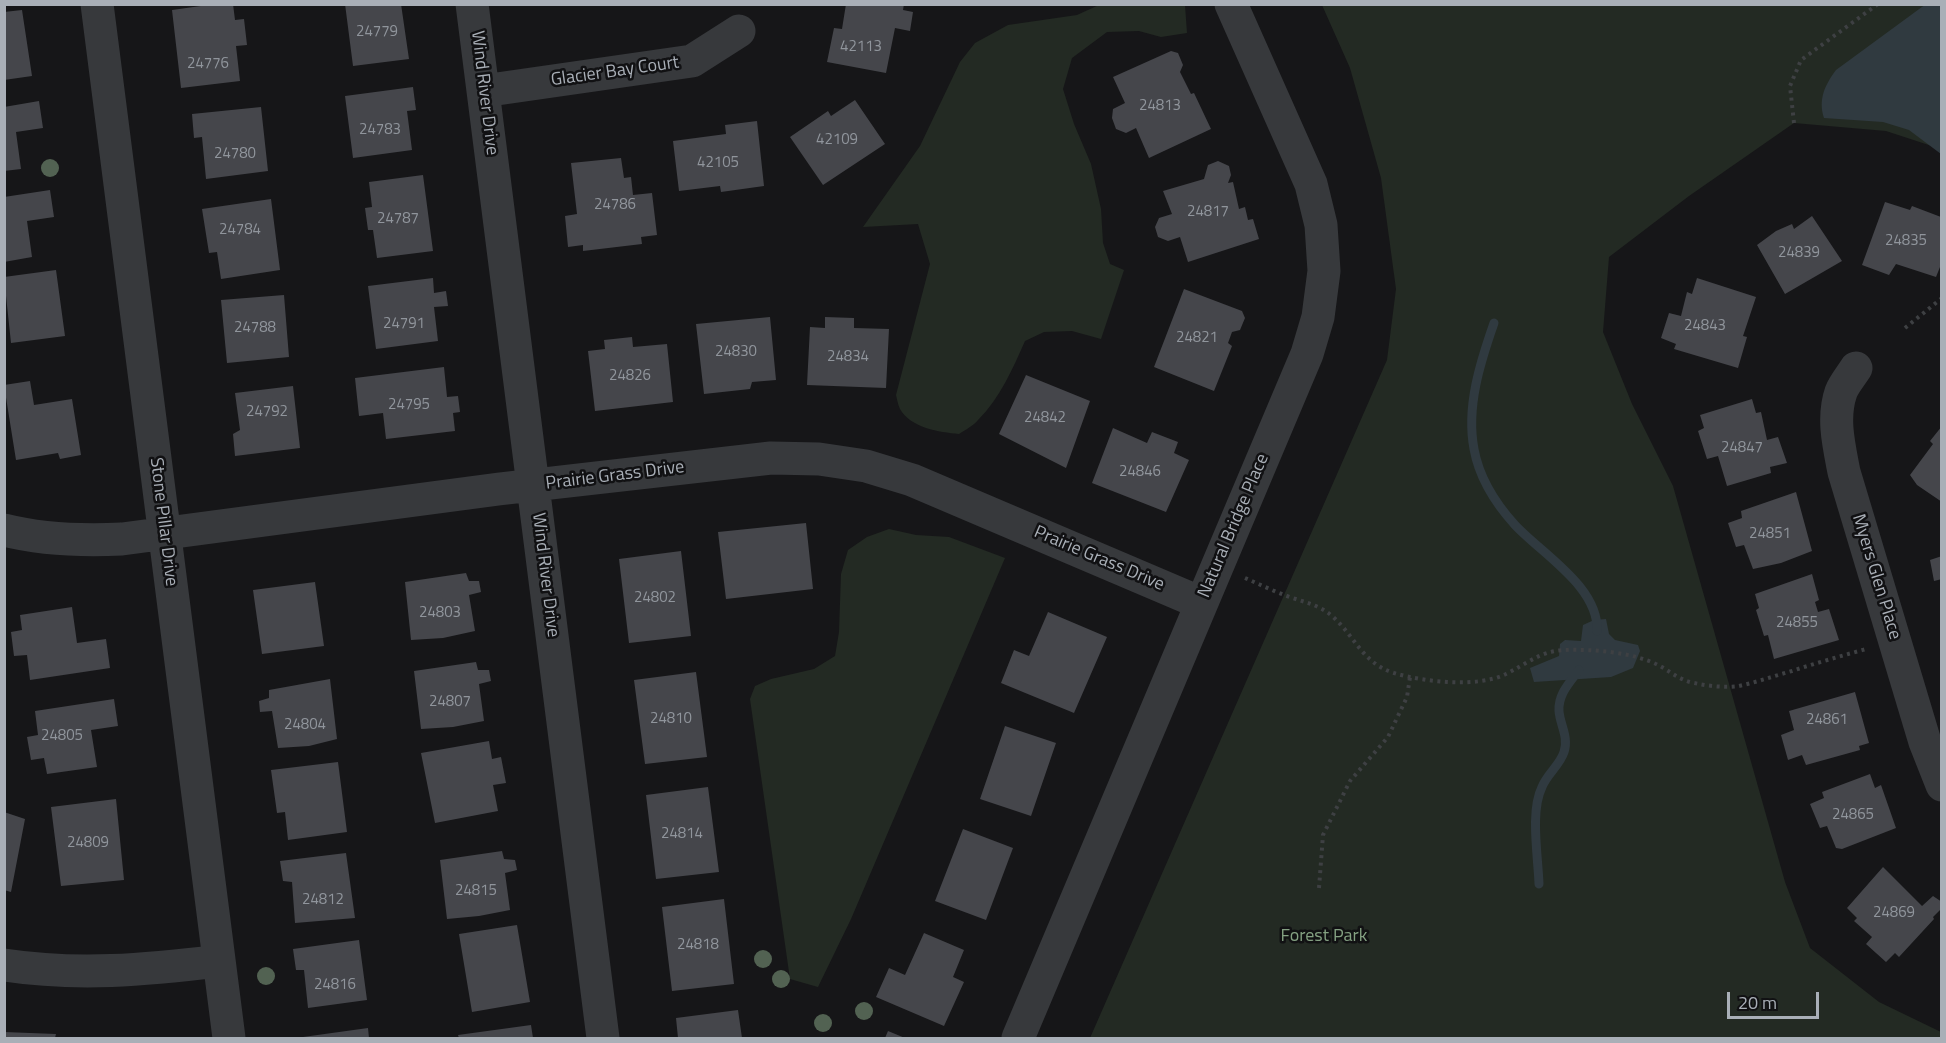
<!DOCTYPE html>
<style>
body{margin:0}
#map{position:relative;width:1946px;height:1043px;overflow:hidden;background:#161618;font-family:"Titillium Web",sans-serif}
canvas{display:block}
.frame{position:absolute;inset:0;border:6px solid #a9afb7;pointer-events:none}
.scale{position:absolute;left:1727px;top:992px;width:92px;height:27px;box-sizing:border-box;border:3px solid #a9afb7;border-top:0;padding-left:8px;font-size:18px;line-height:21px;white-space:nowrap;color:#a9afb7;-webkit-text-stroke:4px #111113;paint-order:stroke}
</style>
<div id="map">
<canvas width="1946" height="1043"></canvas>
<div class="frame"></div>
<div class="scale">20 m</div>
</div>
<script>
const ctx = document.querySelector('canvas').getContext('2d');
ctx.lineJoin = 'round';
function paint(path, color) {
  ctx.fillStyle = color;
  ctx.fill(path, 'evenodd');
}
function trace(path, color, width, dash) {
  ctx.strokeStyle = color;
  ctx.lineWidth = width;
  ctx.lineCap = dash ? 'butt' : 'round';
  ctx.setLineDash(dash || []);
  ctx.stroke(path);
}
function write(font, color, halo, rows, align = 'center') {
  ctx.font = font + ' "Titillium Web",sans-serif';
  ctx.lineWidth = 5;
  ctx.setLineDash([]);
  ctx.textBaseline = 'middle';
  ctx.strokeStyle = halo;
  ctx.fillStyle = color;
  for (const [text, x, y, turn = 0] of rows) {
    ctx.save();
    ctx.translate(x, y);
    ctx.rotate((+turn || 0) * Math.PI / 180);
    ctx.textAlign = isNaN(turn) ? turn : align;
    if (halo) ctx.strokeText(text, 0, 0);
    ctx.fillText(text, 0, 0);
    ctx.restore();
  }
}
const green = new Path2D(`
 M1099 5H1185L1187 33 1161 37 1139 31 1107 32 1072 58 1063 89 1074 124 1091 164 1101 209 1103 243 1110 264 1124 270 1101 339 1072 331 1044 332 1025 341C1013 368 1000 398 978 420 973 426 965 430 959 434 939 432 911 428 900 409 898 405 897 399 896 395L930 264 918 224 863 227 920 146 960 62 975 43 1008 25 1077 15Z
 M1322 5H1941V149L1886 131 1794 123 1689 196 1609 257 1603 332 1632 404 1673 486 1785 882 1810 948 1879 1002 1941 1032V1038H1090L1387 360 1396 289 1381 178 1350 68Z
 M889 529 916 535 949 537 1005 558 851 919 818 987 790 979 750 699 755 686 771 679 814 669 835 656 839 632 841 574 848 550 867 537Z`);
const water = new Path2D(`
 M1926 4 1941 5V154L1909 130 1883 122 1824 118C1818 99 1825 85 1836 70Z
 M1606 619 1609 634 1615 640 1638 645 1640 651 1633 668 1611 677 1534 682 1530 668 1559 656 1560 644 1565 640 1581 641 1583 625 1594 620Z`);
const stream = new Path2D(`
 M1494 323C1480 363 1466 407 1474 449 1479 477 1496 504 1515 525 1542 554 1599 587 1597 631
 M1539 884C1538 856 1530 811 1542 787 1547 774 1560 765 1564 752 1569 737 1560 725 1559 711 1558 694 1570 682 1579 670`);
const building = new Path2D(`
 M215 4H233L235 20 244 19 247 45 236 46 240 81 181 88 172 10Z
 M345 4H401L409 59 353 66Z
 M846 4H904L903 10 913 12 910 31 895 28 886 73 827 62 834 28 842 29Z
 M22 10 32 76 4 80V12Z
 M1171 51 1178 53 1183 65 1180 72 1191 94 1194 93 1211 129 1149 158 1136 128 1126 133 1116 129 1112 118 1113 109 1125 103 1113 77Z
 M413 87 416 110 407 111 412 150 353 158 345 96Z
 M855 100 885 144 823 185 790 137 828 111 831 116Z
 M39 101 43 128 16 132 21 169 4 171V107Z
 M261 107 268 171 206 179 202 137 194 138 192 114Z
 M757 121 764 186 721 192 720 186 679 191 673 141 726 134 725 125Z
 M621 158 624 178 631 177 633 195 652 193 657 235 641 237 642 244 583 251V245L568 247 565 216 577 214 571 163Z
 M1218 161 1229 166 1231 175 1228 183 1233 182 1239 209 1245 207 1248 220 1253 219 1259 239 1188 262 1180 237 1168 241 1158 237 1155 227 1159 218 1172 214 1163 191 1204 179 1208 165Z
 M423 175 433 251 377 258 373 230H368L365 208 372 207 369 182Z
 M50 190 54 217 27 221 32 257 4 262V197Z
 M271 199 280 270 221 279 217 252 209 253 202 209Z
 M1885 202 1910 210 1912 206 1941 217 1942 262 1936 277 1896 264 1889 275 1862 265Z
 M1812 216 1842 261 1785 294 1757 245 1776 231 1792 224 1794 229Z
 M56 270 65 336 11 343 4 277Z
 M433 278 434 293 446 291 448 306 434 307 438 341 376 349 368 286Z
 M1697 278 1756 297 1743 336 1747 337 1738 368 1674 349 1676 344 1661 338 1669 313 1681 316 1687 292 1692 294Z
 M1184 289 1242 311 1245 318 1240 330 1232 332 1228 343 1232 346 1214 391 1154 367Z
 M284 295 289 357 227 363 221 300Z
 M770 317 776 380 752 382 750 389 704 394 696 324Z
 M825 317 854 318V328L889 329 886 388 807 385 810 327 825 328Z
 M632 337 633 347 667 344 673 402 595 411 588 351 605 349 604 340Z
 M444 367 447 397 458 396 460 412 453 413 455 431 386 439 383 413 359 416 355 378Z
 M1026 375 1090 401 1066 468 999 434Z
 M30 381 34 405 72 399 81 455 60 459 58 453 16 460 4 385Z
 M293 386 300 448 235 456 233 434 240 430 235 393Z
 M1752 399 1756 413 1761 412 1767 440 1778 437 1787 463 1770 467 1771 473 1727 486 1718 456 1707 459 1698 431 1704 428 1700 415Z
 M1942 426V502L1917 485 1910 475 1933 444 1930 441Z
 M1113 428 1147 443 1152 432 1178 442 1174 453 1189 460 1166 512 1092 483Z
 M1796 492 1812 551 1781 563 1753 569 1744 545 1736 547 1728 523 1742 518 1741 511Z
 M806 523 813 589 726 599 718 532Z
 M681 551 691 636 629 643 619 559Z
 M1942 556V579L1934 581 1930 560Z
 M466 573 469 581H479L481 592 469 595 475 631 443 638 411 640 405 582Z
 M1812 574 1819 600 1815 602 1818 612 1829 609 1839 640 1774 659 1768 635 1764 636 1756 610 1759 608 1755 594Z
 M315 582 324 646 262 654 253 590Z
 M72 607 77 643 106 639 110 668 30 680 27 655 14 656 11 632 22 630 20 615Z
 M1048 612 1107 637 1074 713 1001 683 1014 650 1029 656Z
 M476 662 478 670H489L491 681 479 684 484 721 453 727 421 729 414 671Z
 M696 672 707 757 645 764 634 680Z
 M330 679 337 739 309 746 278 748 272 711 260 712 259 701 269 698V690Z
 M1855 692 1869 743 1859 746 1860 750 1806 765 1802 755 1788 760 1781 735 1794 730 1789 711Z
 M114 699 118 726 91 730 97 767 47 774 44 758 31 760 27 737 38 735 35 711Z
 M1005 726 1056 743 1031 816 980 799Z
 M489 741 492 759 501 757 506 783 493 785 498 811 435 823 421 753Z
 M338 762 347 832 288 840 285 812 277 813 271 770Z
 M1870 774 1875 788 1881 785 1896 828 1842 849 1836 848 1827 826 1820 828 1810 804 1824 798 1822 792Z
 M708 787 719 872 656 879 646 795Z
 M116 799 124 880 61 886 51 807Z
 M4 812 25 819 11 892 4 890Z
 M963 829 1013 848 986 920 935 901Z
 M502 851 504 859 515 860 517 870 505 873 510 910 479 916 447 919 440 860Z
 M346 853 355 918 295 923 292 882 283 881 280 861Z
 M1883 867 1922 906 1933 896 1942 902V908L1933 917 1934 919 1899 957 1895 953 1886 962 1866 944 1872 937 1854 921 1857 918 1847 908Z
 M724 899 734 984 672 991 662 907Z
 M517 925 530 1002 472 1012 459 934Z
 M924 933 964 950 953 977 964 982 944 1026 876 997 889 968 905 975Z
 M359 940 367 1000 308 1008 304 970H296L293 949Z
 M738 1010 742 1038H678L676 1018Z
 M531 1025 533 1038H459L458 1035Z
 M368 1028 369 1038H303V1037Z
 M888 1031 905 1038H885Z
 M4 1032 56 1034 55 1038H4Z`);
const path = new Path2D(`
 M1794 123 1790 86 1801 60 1878 4
 M1905 328 1942 298
 M1245 578C1259 584 1273 591 1287 596 1303 602 1318 604 1332 616 1355 636 1362 663 1394 673 1424 682 1478 688 1506 674 1526 664 1541 651 1564 650 1593 649 1632 652 1658 665 1670 671 1679 680 1694 683 1708 686 1725 688 1739 686 1757 682 1774 676 1792 671 1816 663 1841 656 1866 649
 M1319 888 1323 835 1350 781 1388 737 1407 697 1410 677`);
const minor = new Path2D(`
 M97 4 229 1038
 M472 4 603 1038
 M483 91 692 61 739 31
 M1856 368C1851 376 1844 384 1841 392 1832 418 1839 446 1844 472L1925 742 1942 785
 M4 530C44 540 82 541 122 539L499 489 771 458 819 459 866 466 912 480 1201 603
 M4 965C77 976 146 970 218 961
 M1018 1038 1307 354 1318 317 1324 271 1321 225 1311 184 1231 4`);
const trees = [
 [50,168],
 [763,959],
 [266,976],
 [781,979],
 [864,1011],
 [823,1023]
];
const numberNames = [
 ["24779",377,32],
 ["42113",861,47],
 ["24776",208,64],
 ["24813",1160,106],
 ["24783",380,130],
 ["42109",837,140],
 ["24780",235,154],
 ["42105",718,163],
 ["24786",615,205],
 ["24817",1208,212],
 ["24787",398,219],
 ["24784",240,230],
 ["24835",1906,241],
 ["24839",1799,253],
 ["24791",404,324],
 ["24843",1705,326],
 ["24788",255,328],
 ["24821",1197,338],
 ["24830",736,352],
 ["24834",848,357],
 ["24826",630,376],
 ["24795",409,405],
 ["24792",267,412],
 ["24842",1045,418],
 ["24847",1742,448],
 ["24846",1140,472],
 ["24851",1770,534],
 ["24802",655,598],
 ["24803",440,613],
 ["24855",1797,623],
 ["24807",450,702],
 ["24810",671,719],
 ["24861",1827,720],
 ["24804",305,725],
 ["24805",62,736],
 ["24865",1853,815],
 ["24814",682,834],
 ["24809",88,843],
 ["24815",476,891],
 ["24812",323,900],
 ["24869",1894,913],
 ["24818",698,945],
 ["24816",335,985]
];
const streetNames = [
 ["Glacier Bay Court",615,72,-8],
 ["Wind River Drive",484,93,83],
 ["Prairie Grass Drive",615,476,-7],
 ["Stone Pillar Drive",163,522,83],
 ["Natural Bridge Place",1234,526,-67],
 ["Prairie Grass Drive",1099,559,23],
 ["Wind River Drive",545,575,83],
 ["Myers Glen Place",1876,577,73]
];
const parkNames = [
 ["Forest Park",1324,937]
];
paint(green, '#232a23');
paint(water, '#303a40');
trace(stream, '#303a40', 9);
paint(building, '#45464b');
trace(path, '#3e4043', 4, [3, 4.5]);
trace(minor, '#37393c', 33);
ctx.fillStyle = '#526252';
for (const [x, y] of trees) {
  ctx.beginPath();
  ctx.arc(x, y, 9, 0, 2 * Math.PI);
  ctx.fill();
}
write('15px', '#90959c', null, numberNames);
write('18px', '#a9afb7', '#111113', streetNames);
write('18px', '#84a082', '#111113', parkNames);
</script>
